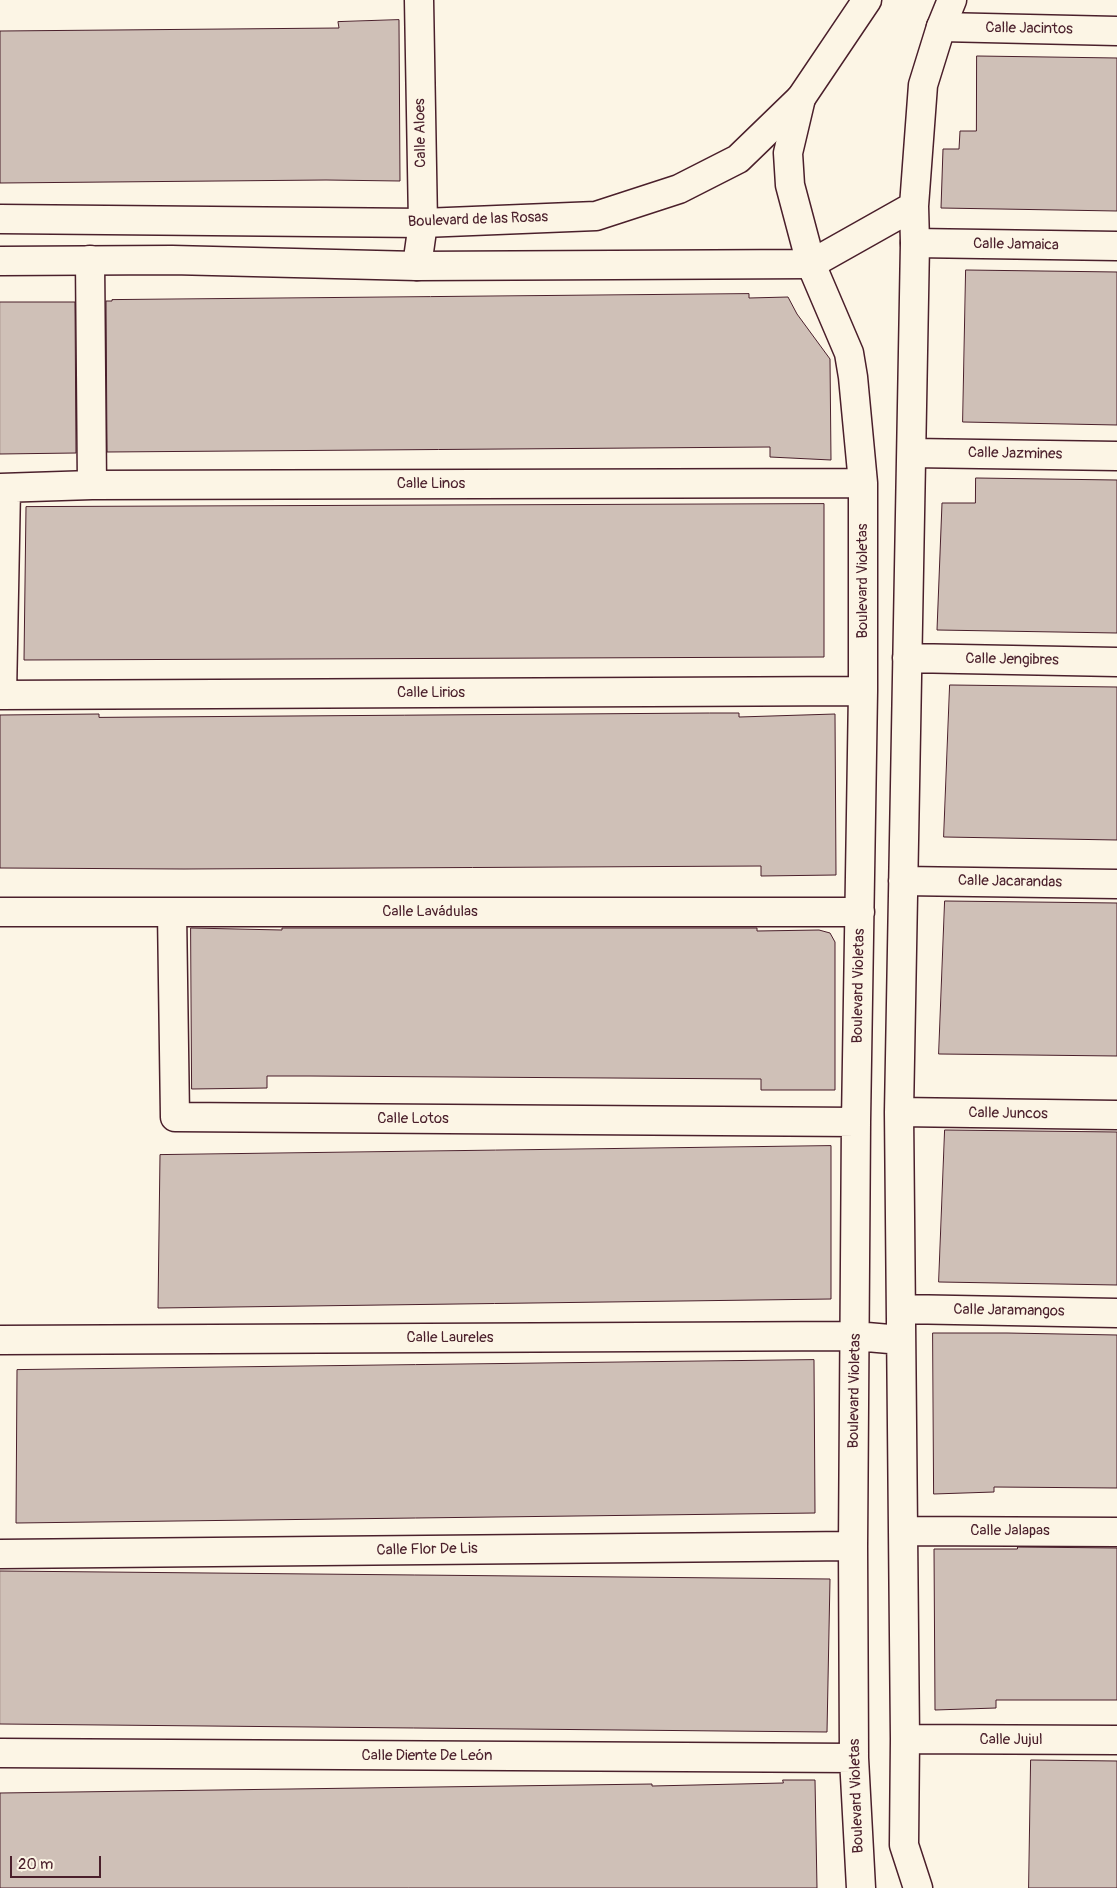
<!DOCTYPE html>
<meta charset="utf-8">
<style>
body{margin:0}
#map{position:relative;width:1117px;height:1888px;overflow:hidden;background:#fcf5e5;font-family:Pangolin,sans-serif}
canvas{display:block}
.scale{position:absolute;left:10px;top:1856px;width:91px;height:22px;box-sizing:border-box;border:2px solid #4a1f2b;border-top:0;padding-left:6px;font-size:15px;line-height:18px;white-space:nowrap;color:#4a1f2b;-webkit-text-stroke:4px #fcf5e5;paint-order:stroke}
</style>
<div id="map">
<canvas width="1117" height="1888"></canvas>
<div class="scale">20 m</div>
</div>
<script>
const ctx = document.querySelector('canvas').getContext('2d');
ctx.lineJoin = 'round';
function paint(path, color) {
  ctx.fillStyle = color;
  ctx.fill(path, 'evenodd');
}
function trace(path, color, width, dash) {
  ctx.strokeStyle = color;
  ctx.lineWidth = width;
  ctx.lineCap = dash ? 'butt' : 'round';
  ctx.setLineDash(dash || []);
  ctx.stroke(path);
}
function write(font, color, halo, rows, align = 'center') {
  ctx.font = font + ' Pangolin,sans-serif';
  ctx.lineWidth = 4;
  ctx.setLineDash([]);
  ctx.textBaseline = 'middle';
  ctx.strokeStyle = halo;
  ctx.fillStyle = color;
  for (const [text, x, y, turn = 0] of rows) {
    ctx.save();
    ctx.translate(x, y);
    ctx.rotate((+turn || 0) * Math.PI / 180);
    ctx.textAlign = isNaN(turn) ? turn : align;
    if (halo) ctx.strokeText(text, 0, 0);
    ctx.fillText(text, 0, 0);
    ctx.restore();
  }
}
const building = new Path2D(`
 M399 20 400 181 326 180 0 183V31L339 28 338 22Z
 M977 56 1117 58V211L941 208 943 149H959L960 131H976Z
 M966 270 1117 272V425L963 422Z
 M749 294V298L788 297 797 314 830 359 831 460 770 457V447L107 452 106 301H112V300Z
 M0 302H75L76 453 0 454Z
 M976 478 1117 480V633L937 630 942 503H975Z
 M824 504V657L24 660 26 507Z
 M950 685 1117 687V840L944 837Z
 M710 713H739V717L835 714 836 875 761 876V866L184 869 0 868V715L99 714V717Z
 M945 901 1117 903V1056L939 1054Z
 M191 928 282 930V928H757V931L819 930 830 933 835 942V1090H761V1079L310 1076H267V1088L192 1089Z
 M945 1130 1117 1132V1285L939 1282Z
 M831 1146V1299L158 1308 160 1155Z
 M933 1333H1007L1117 1335V1488L994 1487V1492L934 1494Z
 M814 1360 815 1513 16 1523 17 1370Z
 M1018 1547 1117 1548V1700H996V1708L935 1710 934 1549H1017Z
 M0 1571 830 1579 827 1732 0 1724Z
 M1031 1760 1117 1761V1888H1029Z
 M783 1780H815L817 1888H0V1793L652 1784V1786L783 1783Z`);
const minor = new Path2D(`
 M941 27 1117 31
 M801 98 788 153 790 185 811 264 849 353 853 377 863 483V691L856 1122 853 1546 854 1758 861 1888
 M90 260 92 485
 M417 266 423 223 419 0
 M912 453 1117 456
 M0 488 92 485 863 483
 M907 658 1117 662
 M0 695 863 691
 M2 695 6 488
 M903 881 1117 884
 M0 912H860
 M172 912 175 1117 856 1122
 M899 1112 1117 1115
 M901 1309 1117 1313
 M0 1340 855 1336 901 1340
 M904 1531 1117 1532
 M0 1554 853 1546
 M905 1739 1117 1740
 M0 1753 854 1758
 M918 1888 904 1845 905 1739 899 1112 915 243 1117 246`);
const tertiary = new Path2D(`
 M0 219 423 223 596 216 679 189 738 159 801 98 867 0
 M915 243 914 206 923 85 941 27 952 0
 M0 261 172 260 417 266 811 264 914 206`);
const streetNames = [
 ["Calle Jacintos",1029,29,1],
 ["Calle Aloes",421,133,-91],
 ["Boulevard de las Rosas",478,220,-2],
 ["Calle Jamaica",1016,245,1],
 ["Calle Jazmines",1015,454,1],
 ["Calle Linos",431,484],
 ["Boulevard Violetas",863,581,-90],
 ["Calle Jengibres",1012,660,1],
 ["Calle Lirios",431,693],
 ["Calle Jacarandas",1010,882,1],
 ["Calle Lavádulas",430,912],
 ["Boulevard Violetas",859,986,-89],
 ["Calle Juncos",1008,1114,1],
 ["Calle Lotos",413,1119],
 ["Calle Jaramangos",1009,1311,1],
 ["Calle Laureles",450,1338],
 ["Boulevard Violetas",855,1391,-89],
 ["Calle Jalapas",1010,1531],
 ["Calle Flor De Lis",427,1550,-1],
 ["Calle Jujul",1011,1740],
 ["Calle Diente De León",427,1756],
 ["Boulevard Violetas",857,1796,-92]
];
paint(building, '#cfc0b7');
trace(building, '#4a1f2b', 1);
trace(minor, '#4a1f2b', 31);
trace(tertiary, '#4a1f2b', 31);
trace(minor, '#fcf5e5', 28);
trace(tertiary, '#fcf5e5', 28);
write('15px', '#4a1f2b', '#fcf5e5', streetNames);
</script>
